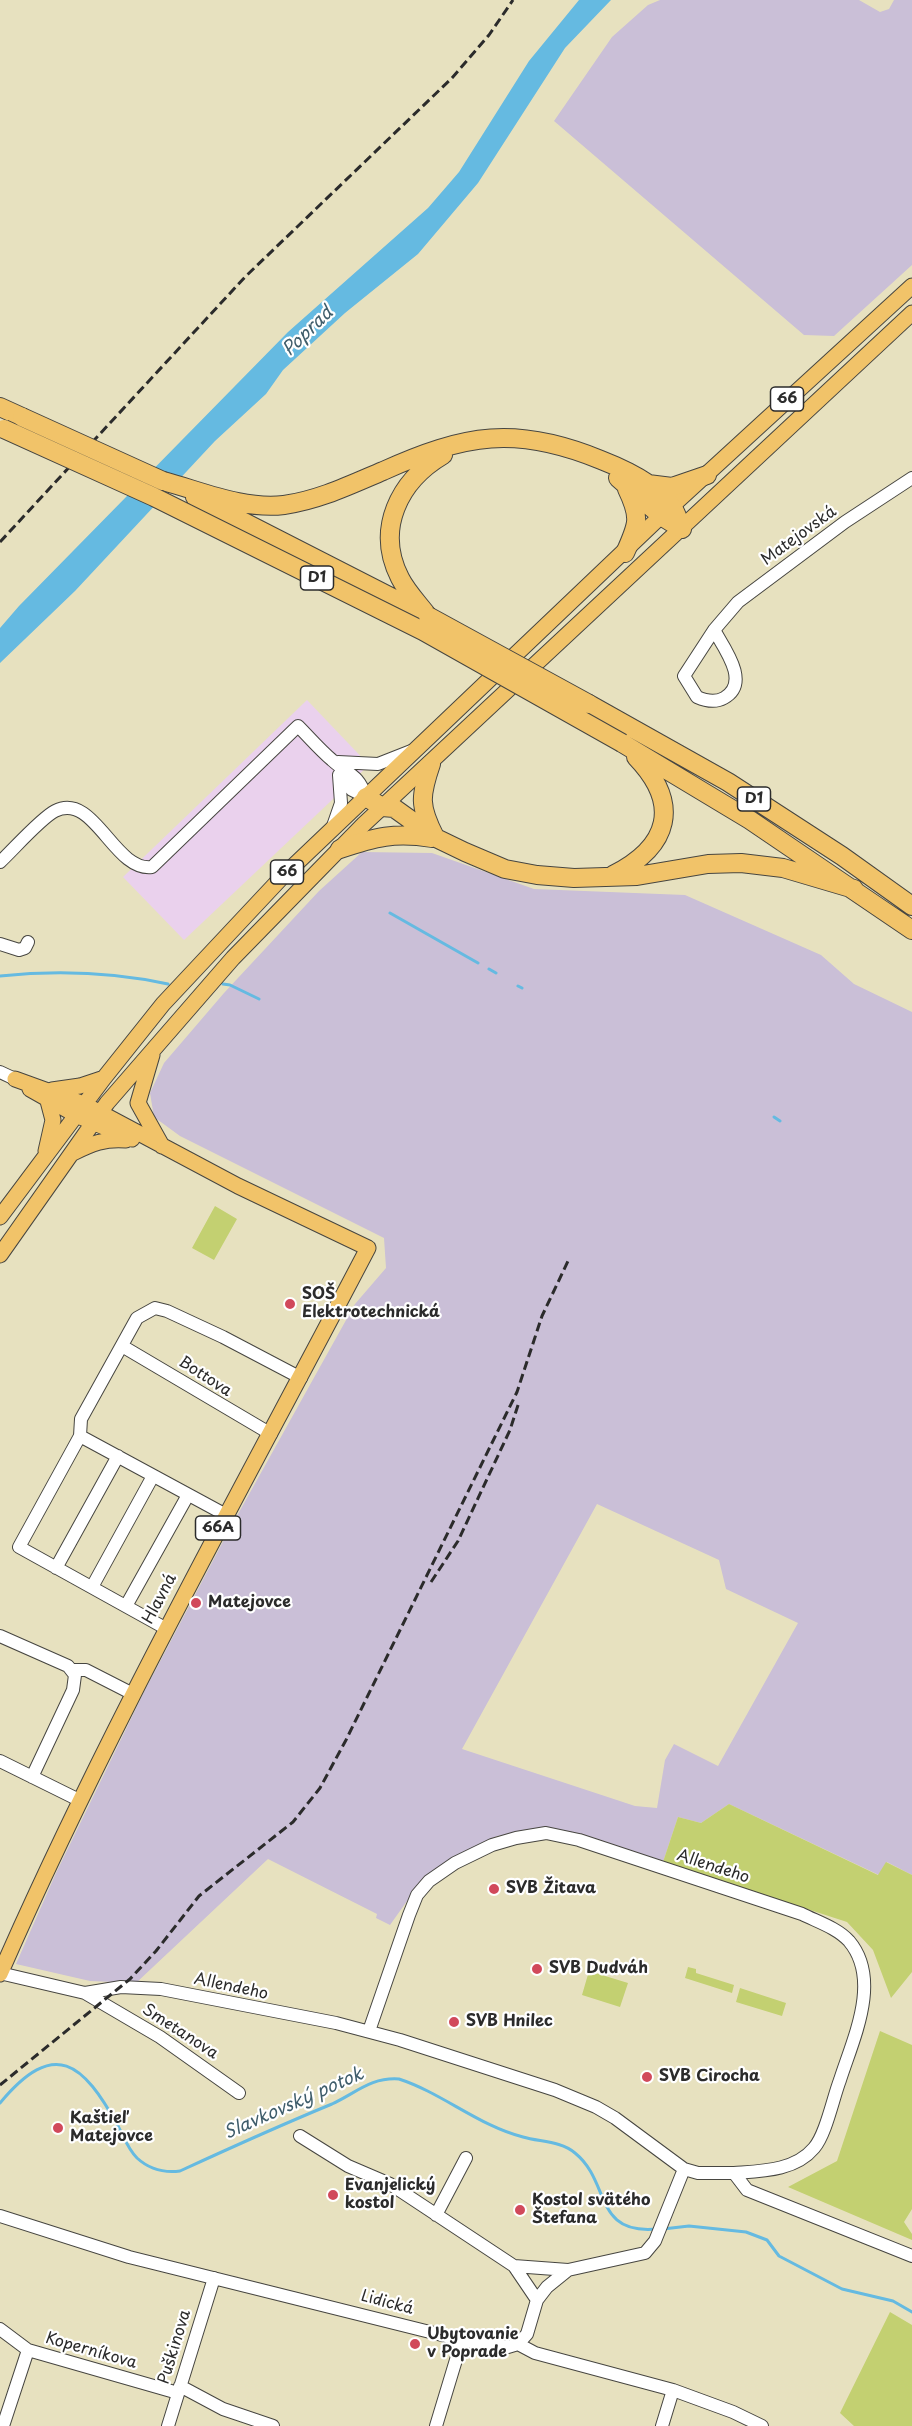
<!DOCTYPE html>
<meta charset="utf-8">
<style>
body{margin:0}
canvas{display:block;background:#e7e1bf}
</style>
<canvas width="912" height="2426"></canvas>
<script>
const ctx = document.querySelector('canvas').getContext('2d');
ctx.lineJoin = 'round';
function paint(path, color) {
  ctx.fillStyle = color;
  ctx.fill(path, 'evenodd');
}
function trace(path, color, width, dash) {
  ctx.strokeStyle = color;
  ctx.lineWidth = width;
  ctx.lineCap = dash ? 'butt' : 'round';
  ctx.setLineDash(dash || []);
  ctx.stroke(path);
}
function write(font, color, halo, rows, align = 'center') {
  ctx.font = font + ' "Playpen Sans",sans-serif';
  ctx.lineWidth = 4.5;
  ctx.setLineDash([]);
  ctx.textBaseline = 'middle';
  ctx.strokeStyle = halo;
  ctx.fillStyle = color;
  for (const [text, x, y, turn = 0] of rows) {
    ctx.save();
    ctx.translate(x, y);
    ctx.rotate((+turn || 0) * Math.PI / 180);
    ctx.textAlign = isNaN(turn) ? turn : align;
    if (halo) ctx.strokeText(text, 0, 0);
    ctx.fillText(text, 0, 0);
    ctx.restore();
  }
}
const built = new Path2D(`
 M307 700 369 765 184 940 123 877Z`);
const industrial = new Path2D(`
 M660 0H859L880 12 889 9 894 0H912V265L834 336 804 335 554 121 612 37 648 5Z
 M362 852 432 853 534 889 685 895 821 955 854 984 912 1012V1875L887 1862 879 1875 729 1804 701 1823 678 1817 663 1862 602 1841 550 1829 497 1836 447 1862 417 1887 390 1925 376 1918 377 1914 268 1859 136 1983 90 1981 16 1964 56 1873 144 1692 228 1532 355 1304 386 1268 384 1238 180 1136 154 1117 150 1093 164 1063 224 993 319 891ZM597 1504 719 1560 726 1589 798 1623 718 1766 674 1744 665 1760 657 1808 635 1806 462 1749Z`);
const green = new Path2D(`
 M215 1206 237 1219 214 1260 192 1248Z
 M729 1804 878 1875 886 1862 912 1875V1972L891 1998 873 1950 847 1922 663 1862 678 1817 701 1823Z
 M688 1967 696 1969V1973L734 1985 732 1993 685 1978Z
 M589 1971 628 1983 620 2007 582 1995Z
 M740 1988 786 2003 782 2016 736 2002Z
 M880 2031 912 2045V2209L904 2222 912 2234V2240L788 2187 837 2161Z
 M890 2312 912 2325V2426H854L840 2413Z`);
const water = new Path2D(`
 M579 0H611L565 48 478 183 418 254 345 313 283 370 266 394 215 441 75 591 0 663V628L19 606 288 332 428 208 459 172 529 61Z`);
const stream = new Path2D(`
 M390 913 478 963
 M489 969 496 973
 M0 976C57 970 112 972 168 984
 M223 984 230 985 259 999
 M518 986 522 988
 M774 1117 780 1121
 M0 2103C55 2037 83 2063 118 2126 124 2137 128 2149 137 2158 149 2169 164 2173 180 2171 230 2148 281 2125 332 2104 356 2093 371 2077 399 2079 442 2093 479 2126 523 2137 540 2142 561 2141 575 2153 611 2182 593 2235 657 2229
 M663 2229 689 2226 746 2232 767 2240 779 2256 842 2289 893 2301 912 2312`);
const minor = new Path2D(`
 M714 630C724 648 751 683 724 698 715 703 706 701 697 697L684 676 714 630 738 602 845 522 912 478
 M338 762 378 764 411 751
 M339 775 352 790 366 797
 M332 829 341 803 339 775
 M0 862C13 850 41 818 55 811 94 791 114 872 152 867L298 726C309 737 320 750 332 760 348 775 358 773 366 797
 M0 944 19 950 25 948 28 942
 M0 1072 15 1079
 M122 1346 271 1434
 M80 1436 81 1419 137 1318 155 1308 167 1311 223 1337 301 1378
 M80 1436 19 1547 165 1628
 M80 1436 226 1515
 M56 1568 118 1456
 M92 1587 153 1476
 M126 1606 188 1495
 M0 1636 68 1666 75 1675 73 1690 32 1777
 M73 1670H86L133 1694
 M0 1761 79 1800
 M0 1973 85 1993 160 2037 239 2093
 M85 1993 121 1987 161 1989 336 2023 400 2040 555 2090 596 2107 615 2118 684 2169 698 2173H734L747 2190 912 2256
 M369 2031 409 1915 417 1895 429 1881 455 1863 492 1845 516 1838 546 1833 579 1840 802 1914C818 1922 837 1928 849 1941 882 1980 853 2039 840 2080 833 2098 826 2134 814 2148 795 2171 761 2171 734 2173
 M300 2136 348 2166 390 2184 514 2266 568 2270
 M436 2215 466 2158
 M0 2216 129 2257 462 2340 508 2347 518 2344 527 2334 537 2300 547 2287 568 2270 645 2253 655 2241 684 2169
 M514 2266 537 2300
 M0 2329 28 2350 178 2393
 M518 2344 535 2353 673 2390 733 2412 762 2426
 M180 2386 223 2409 273 2426
 M3 2426 28 2350
 M168 2426 214 2278
 M436 2426 462 2340
 M662 2426 673 2390`);
const major = new Path2D(`
 M152 1055 138 1103 162 1146
 M30 1089 76 1115 132 1139
 M52 1090 80 1086 104 1078
 M46 1151 53 1120 48 1101
 M73 1153C91 1144 105 1138 126 1140
 M0 1217 104 1078 163 1004 283 876 661 516 912 286
 M0 1255 107 1103 233 958 364 824 912 313
 M0 1974C109 1725 242 1489 368 1248L238 1186 84 1104 15 1079`);
const highway = new Path2D(`
 M0 407 22 417
 M618 478 661 516 682 529
 M163 481C201 491 244 510 284 505 319 500 350 485 383 471 465 434 516 425 601 460 624 469 659 485 673 508 677 514 679 522 682 529
 M648 484 672 487 707 475
 M195 497 424 614
 M625 553C638 524 641 518 627 489
 M428 616C419 604 407 592 400 578 375 529 399 481 443 455
 M589 704 728 782 842 856 912 906
 M622 743 750 820 912 930
 M431 764C420 796 419 806 435 837
 M366 797 382 807 394 808 436 838 465 852 505 869 537 875 574 878 637 876 708 864 741 863 783 868 854 889
 M340 849C375 837 395 832 432 838
 M613 875C670 846 681 804 636 757`);
const rail = new Path2D(`
 M0 542 245 277 452 78 489 35 513 0
 M431 1582 458 1541 510 1430 519 1402
 M0 2085 130 1979 156 1951 199 1896 293 1822 320 1788 346 1740 517 1392 542 1316 569 1259`);
const highwayBridge = new Path2D(`
 M22 417 163 481
 M4 429 154 497 423 631 622 743
 M428 616 589 704`);
const markers = [
 [290,1304,6,"#d1495b"],
 [196,1603,6,"#d1495b"],
 [494,1889,6,"#d1495b"],
 [537,1969,6,"#d1495b"],
 [454,2022,6,"#d1495b"],
 [647,2077,6,"#d1495b"],
 [58,2128,6,"#d1495b"],
 [333,2195,6,"#d1495b"],
 [520,2210,6,"#d1495b"],
 [415,2344,6,"#d1495b"]
];
const shields = [
 [787,399,33],
 [317,578,33],
 [754,799,33],
 [287,872,33],
 [218,1528,45]
];
const shieldNames = [
 ["66",787,399],
 ["D1",317,578],
 ["D1",754,799],
 ["66",287,872],
 ["66A",218,1528]
];
const streetNames = [
 ["Matejovská",799,536,-36],
 ["Bottova",205,1377,33],
 ["Hlavná",160,1599,-62],
 ["Allendeho",713,1867,18],
 ["Allendeho",231,1987,12],
 ["Smetanova",180,2032,33],
 ["Lidická",387,2303,15],
 ["Puškinova",175,2347,-73],
 ["Koperníkova",91,2351,16]
];
const poiNames = [
 ["SOŠ",302,1295],
 ["Elektrotechnická",302,1313],
 ["Matejovce",208,1603],
 ["SVB Žitava",506,1889],
 ["SVB Dudváh",549,1969],
 ["SVB Hnilec",466,2022],
 ["SVB Cirocha",659,2077],
 ["Kaštieľ",70,2119],
 ["Matejovce",70,2137],
 ["Evanjelický",345,2186],
 ["kostol",345,2204],
 ["Kostol svätého",532,2201],
 ["Štefana",532,2219],
 ["Ubytovanie",427,2335],
 ["v Poprade",427,2353]
];
const waterNames = [
 ["Poprad",308,332,-44],
 ["Slavkovský potok",294,2104,-24]
];
paint(built, '#ead1ed');
paint(industrial, '#cabfd7');
paint(green, '#c3d071');
paint(water, '#65bae1');
trace(stream, '#65bae1', 3);
trace(minor, '#474641', 14);
trace(major, '#474641', 17);
trace(highway, '#474641', 20);
trace(minor, '#fff', 12);
trace(major, '#f1c369', 15);
trace(highway, '#f1c369', 18);
trace(rail, '#2b2b2b', 3, [9, 4.5]);
trace(highwayBridge, '#474641', 20, []);
trace(highwayBridge, '#f1c369', 18);
for (const [x, y, r, color] of markers) {
  const dot = new Path2D();
  dot.arc(x, y, r, 0, 2 * Math.PI);
  ctx.fillStyle = color;
  ctx.fill(dot);
  trace(dot, '#fff', 2);
}
for (const [x, y, w] of shields) {
  const box = new Path2D();
  box.roundRect(x - w / 2, y - 12, w, 24, 4.5);
  ctx.fillStyle = '#fff';
  ctx.fill(box);
  trace(box, '#2b2b2b', 1.5);
}
write('bold 15px', '#2b2b2b', null, shieldNames);
write('16px', '#2b2b2b', '#fff', streetNames);
write('bold 16px', '#2b2b2b', '#fff', poiNames, 'left');
write('italic 18px', '#3f5d6b', '#fff', waterNames);
</script>
